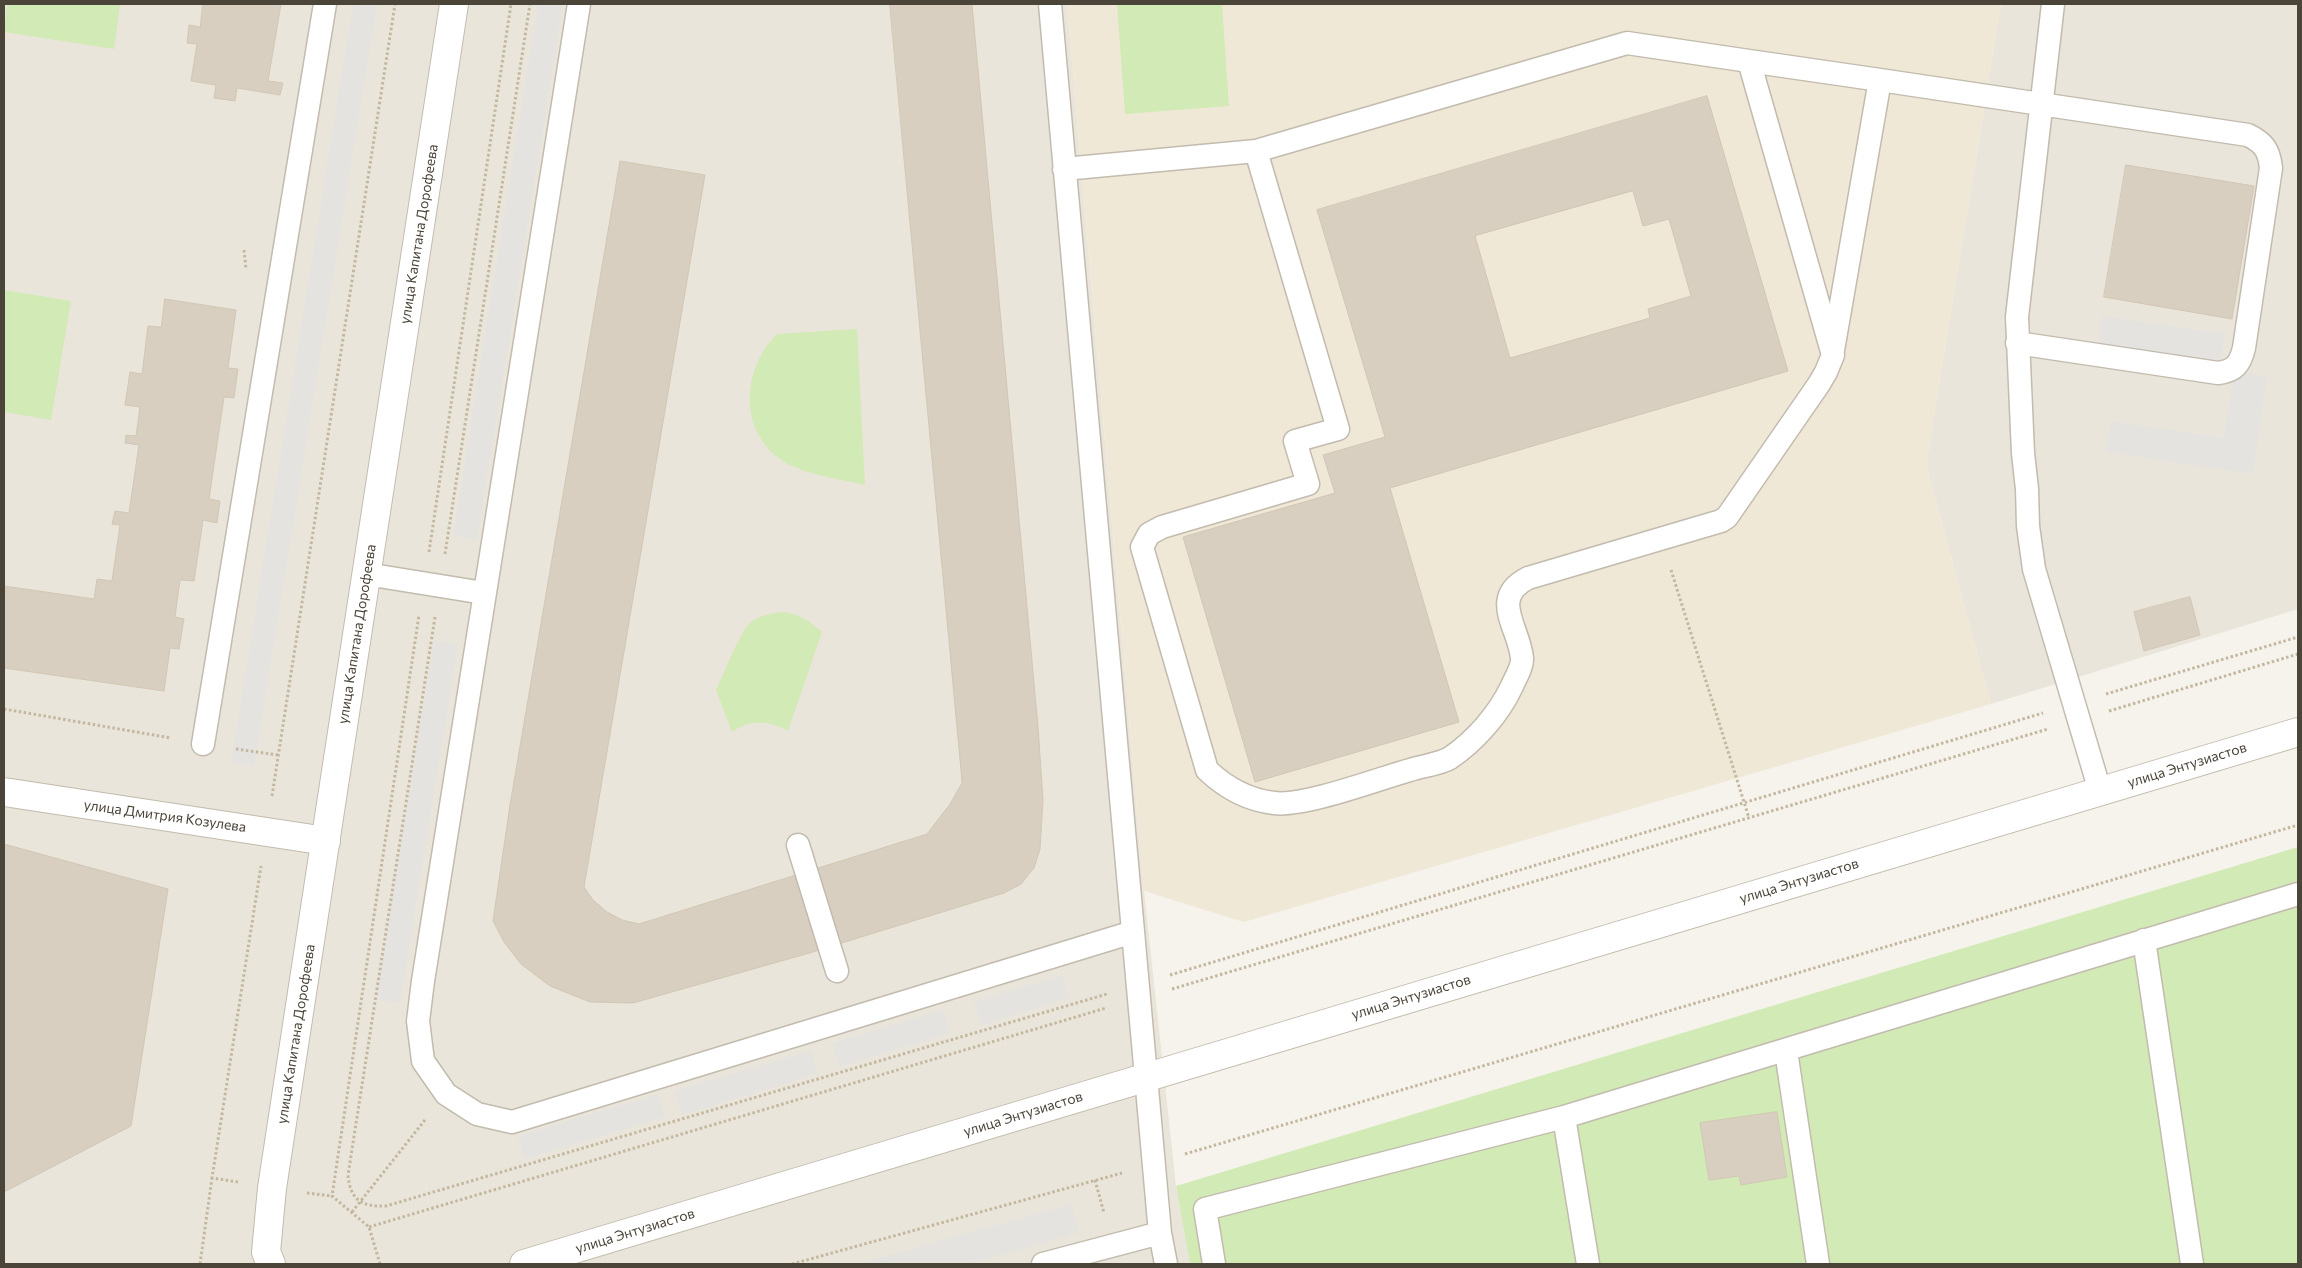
<!DOCTYPE html>
<meta charset="utf-8">
<style>
body{margin:0}
#map{position:relative;width:2302px;height:1268px;overflow:hidden;background:#f6f3ec;font-family:Commissioner,sans-serif}
canvas{display:block}
.frame{position:absolute;inset:0;border:5px solid #4b4439;pointer-events:none}
</style>
<div id="map">
<canvas width="2302" height="1268"></canvas>
<div class="frame"></div>
</div>
<script>
const ctx = document.querySelector('canvas').getContext('2d');
ctx.lineJoin = 'round';
function paint(path, color) {
  ctx.fillStyle = color;
  ctx.fill(path, 'evenodd');
}
function trace(path, color, width, dash) {
  ctx.strokeStyle = color;
  ctx.lineWidth = width;
  ctx.lineCap = dash ? 'butt' : 'round';
  ctx.setLineDash(dash || []);
  ctx.stroke(path);
}
function write(font, color, halo, rows, align = 'center') {
  ctx.font = font + ' Commissioner,sans-serif';
  ctx.lineWidth = 4.5;
  ctx.setLineDash([]);
  ctx.textBaseline = 'middle';
  ctx.strokeStyle = halo;
  ctx.fillStyle = color;
  for (const [text, x, y, turn = 0] of rows) {
    ctx.save();
    ctx.translate(x, y);
    ctx.rotate((+turn || 0) * Math.PI / 180);
    ctx.textAlign = isNaN(turn) ? turn : align;
    if (halo) ctx.strokeText(text, 0, 0);
    ctx.fillText(text, 0, 0);
    ctx.restore();
  }
}
const residential = new Path2D(`
 M4 4H1067L1144 891 1176 1186 1190 1264H4Z
 M2001 4H2298V609L1991 704 1926 465Z`);
const education = new Path2D(`
 M1067 4H2001L1926 465 1991 704 1244 922 1144 891Z`);
const green = new Path2D(`
 M7 4H120L114 49 4 32Z
 M1117 4H1222L1229 106 1125 114Z
 M4 290 71 301 51 420 4 412Z
 M857 329 865 485C840 479 811 476 788 464 738 436 740 371 777 334Z
 M781 612C798 613 810 621 822 632L788 731C768 720 751 719 732 732L716 690C724 674 739 633 751 622 759 615 771 614 781 612Z
 M2298 847V1264H1190L1176 1186Z`);
const parking = new Path2D(`
 M353 4H377L254 767 231 763Z
 M538 4H563L477 540 453 536Z
 M2102 316 2225 334 2220 367 2097 349Z
 M2235 371 2267 376 2253 474 2106 452 2111 421 2224 438Z
 M434 640 458 644 400 1003 376 1000Z
 M1062 975 1069 998 981 1025 974 1002Z
 M943 1010 950 1033 839 1067 832 1043Z
 M810 1051 817 1074 682 1115 675 1091Z
 M658 1094 665 1117 525 1159 518 1136Z
 M1071 1204 1079 1233 968 1264H857Z`);
const building = new Path2D(`
 M203 4H281L268 81 283 83 280 95 237 88 235 101 214 98 216 85 191 81 197 44 187 43 189 25 200 27Z
 M890 4H972L1038 727 1043 800 1040 849 1034 868 1021 884 1004 893 806 954 633 1003 590 1002 550 986 521 964 504 942 493 921 510 805 620 161 705 175 584 887 593 900 607 912 622 920 639 924 927 834 950 804 962 783Z
 M1707 96 1788 371 1390 488 1459 722 1255 782 1183 537 1335 493 1323 455 1385 437 1317 210ZM1633 191 1643 226 1669 219 1691 296 1648 309 1650 318 1510 358 1475 236Z
 M2126 165 2254 186 2232 319 2104 297Z
 M165 299 236 310 228 368 238 369 234 398 224 397 209 499 220 501 217 523 203 520 194 581 180 580 175 617 184 619 179 649 170 648 164 691 4 668V586L94 599 97 579 112 581 120 525 112 524 115 511 129 513 139 445 125 443 126 435 136 436 140 407 125 405 130 372 142 374 148 326 161 327Z
 M2190 597 2200 635 2144 651 2134 612Z
 M4 844 168 889 131 1126 4 1192Z
 M1777 1112 1787 1177 1741 1185 1739 1176 1709 1180 1700 1123Z`);
const path = new Path2D(`
 M244 250 246 269
 M429 552 511 4
 M445 554 530 4
 M1671 570 1749 818
 M435 617 348 1175C350 1200 362 1207 386 1206L1107 994
 M2106 694 2298 637
 M4 709 171 738
 M2109 711 2298 654
 M236 749 278 755
 M272 796 395 4
 M1170 975 2043 713
 M1172 989 2048 729
 M1185 1154 2298 825
 M1095 1180 1104 1213
 M238 1182 212 1178 261 866
 M307 1193 332 1196
 M352 1212 425 1120
 M369 1227 1106 1008
 M200 1264 212 1178
 M380 1264 369 1227 332 1196 419 615
 M792 1264 1122 1173`);
const service = new Path2D(`
 M579 4 423 981 418 1021 423 1061 446 1094 477 1114 512 1122 1133 932
 M1050 4 1160 1233
 M2053 4 2017 317 2023 453 2027 489 2028 526 2034 569 2100 791
 M1749 61 1880 80 1833 350
 M1880 80 2248 135C2264 143 2269 150 2271 168L2244 348C2240 364 2235 371 2218 373L2017 343
 M1064 169 1256 151 1338 429 1295 441 1308 484 1162 527 1149 534 1142 547 1207 770C1226 788 1247 800 1274 803 1304 807 1378 779 1410 770 1422 766 1440 764 1450 758 1475 741 1499 714 1512 686 1515 679 1523 666 1522 658 1519 627 1489 598 1528 578L1721 521 1727 517 1819 384 1826 372 1833 355 1749 61 1627 43 1256 151
 M366 574 484 593
 M203 744 325 4
 M798 845 837 971
 M2144 940 2192 1264
 M1786 1051 1818 1264
 M1564 1117 1588 1264
 M1043 1264 1160 1233 1166 1264
 M1214 1264 1205 1209 1564 1117 2298 894`);
const pedestrian = new Path2D(`
 M4 792 326 841`);
const minor = new Path2D(`
 M271 1264 266 1252 272 1188 454 4
 M524 1264 2298 732`);
const streetNames = [
 ["улица Капитана Дорофеева",419,234,-81],
 ["улица Капитана Дорофеева",357,634,-81],
 ["улица Энтузиастов",2187,765,-17],
 ["улица Дмитрия Козулева",165,816,8],
 ["улица Энтузиастов",1799,881,-17],
 ["улица Энтузиастов",1411,997,-17],
 ["улица Капитана Дорофеева",296,1034,-81],
 ["улица Энтузиастов",1023,1114,-17],
 ["улица Энтузиастов",635,1231,-17]
];
paint(residential, '#eae5da');
paint(education, '#efe8d6');
paint(green, '#d2eab5');
paint(parking, '#e5e3e0');
paint(building, '#d8cfc1');
trace(building, '#d3c7b4', 1);
trace(service, '#c2bbae', 25);
trace(pedestrian, '#c2bbae', 30);
trace(minor, '#c2bbae', 30);
trace(path, '#c4b79f', 3, [2.5, 2.5]);
trace(service, '#fff', 22);
trace(pedestrian, '#fff', 28);
trace(minor, '#fff', 28);
write('14px', '#4b4439', '#fff', streetNames);
</script>
